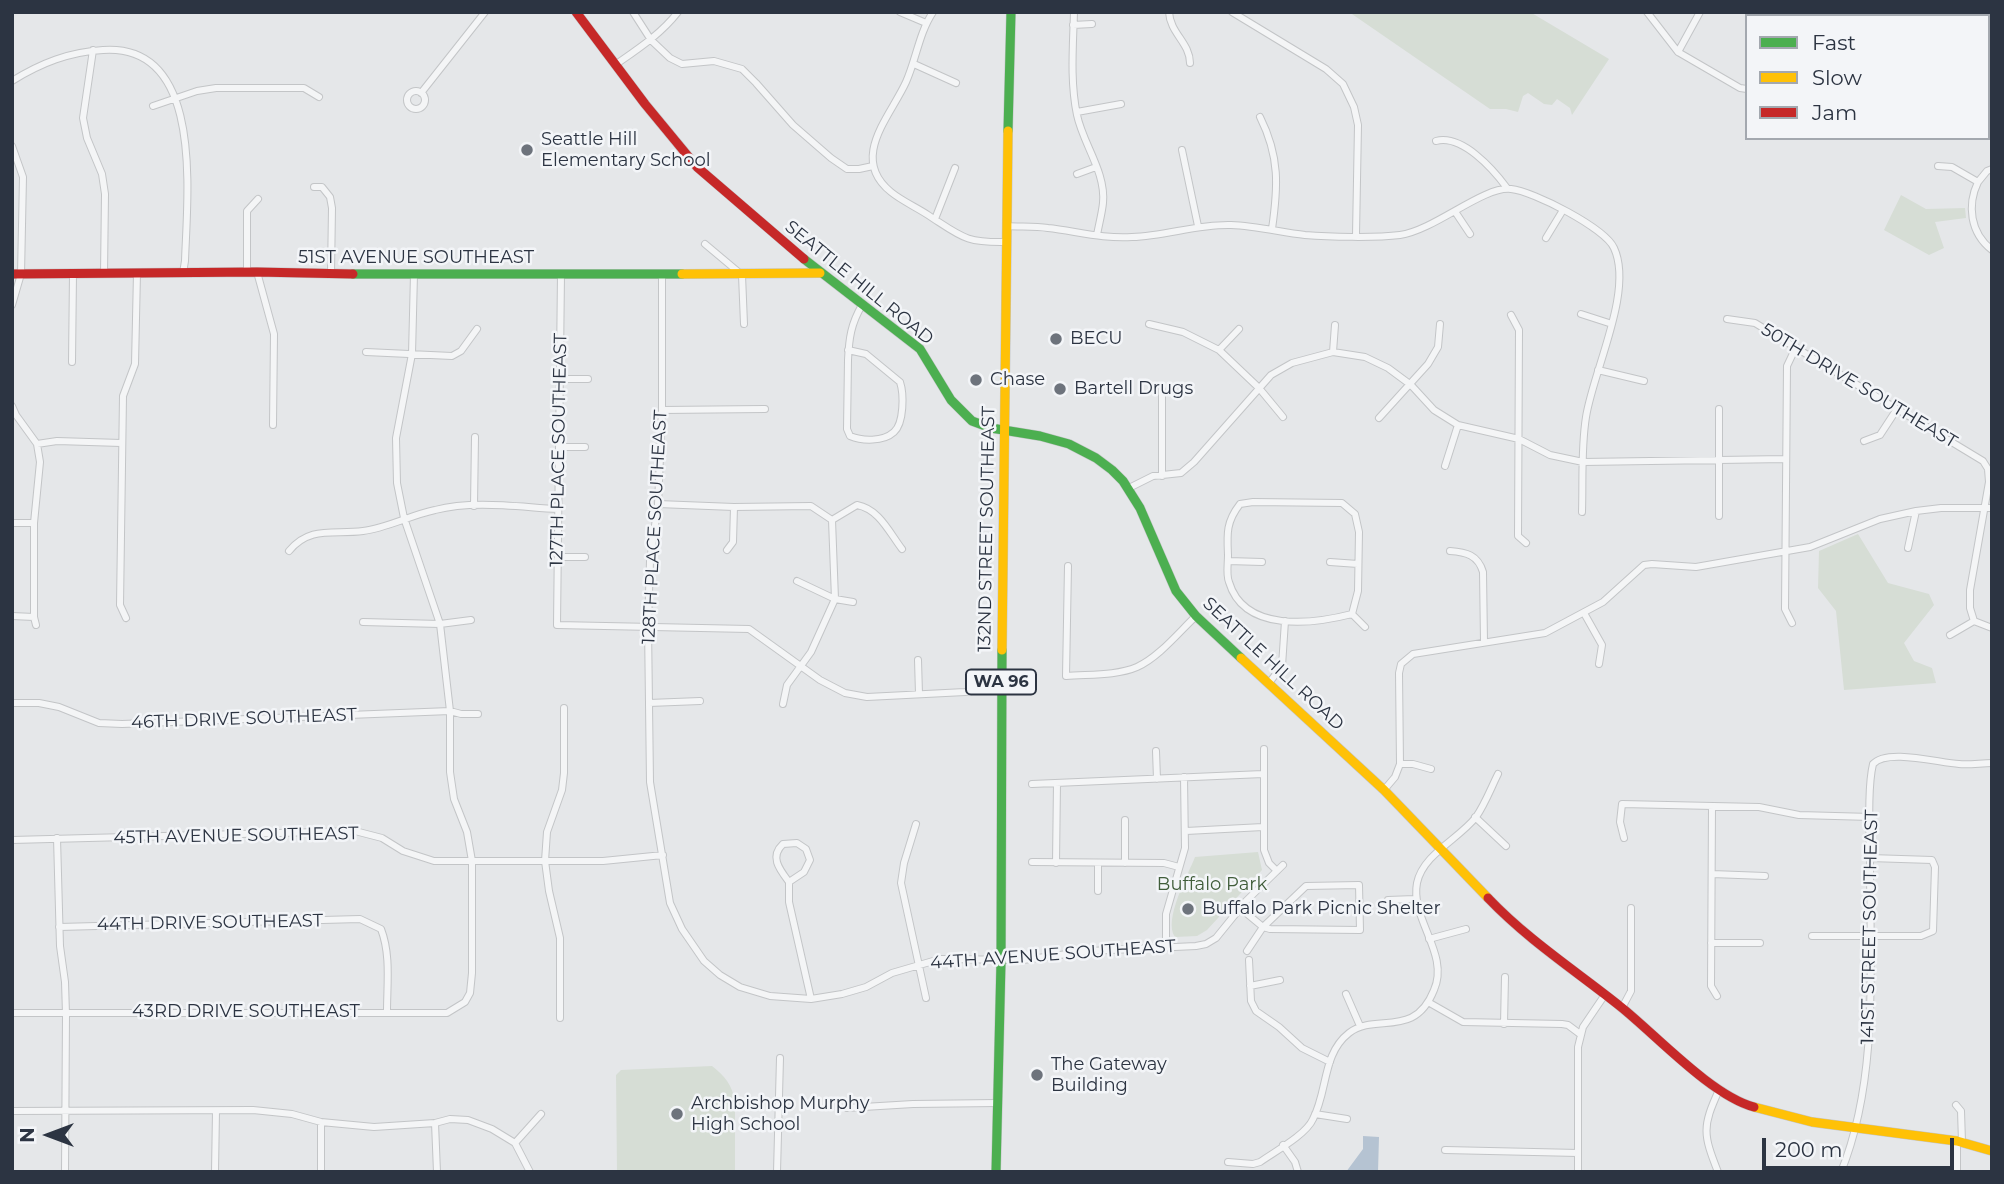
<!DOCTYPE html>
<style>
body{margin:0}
#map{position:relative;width:2004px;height:1184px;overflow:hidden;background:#e5e7e9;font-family:Montserrat,sans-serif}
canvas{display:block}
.frame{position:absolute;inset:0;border:14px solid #2c3442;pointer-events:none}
.legend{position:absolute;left:1745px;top:14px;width:245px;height:126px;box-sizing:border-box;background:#f3f5f8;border:2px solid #a3a8af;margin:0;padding:9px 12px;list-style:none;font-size:21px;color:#2c3442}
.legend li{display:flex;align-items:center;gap:14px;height:35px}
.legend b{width:35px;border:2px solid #a3a8af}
.north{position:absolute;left:14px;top:1100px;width:70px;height:70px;-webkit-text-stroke:5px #f3f5f8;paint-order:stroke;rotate:270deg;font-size:19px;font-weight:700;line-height:28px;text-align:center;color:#2c3442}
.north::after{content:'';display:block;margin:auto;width:24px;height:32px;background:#2c3442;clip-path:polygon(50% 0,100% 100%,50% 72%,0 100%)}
.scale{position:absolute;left:1762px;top:1138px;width:192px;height:32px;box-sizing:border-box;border:4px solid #2c3442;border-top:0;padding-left:9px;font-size:21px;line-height:24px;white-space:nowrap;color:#2c3442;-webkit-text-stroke:5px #f3f5f8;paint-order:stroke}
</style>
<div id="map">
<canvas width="2004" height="1184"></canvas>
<div class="frame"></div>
<ul class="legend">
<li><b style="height:9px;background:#4caf50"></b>Fast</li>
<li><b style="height:9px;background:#ffc107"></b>Slow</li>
<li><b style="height:9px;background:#c62828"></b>Jam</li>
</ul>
<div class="north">N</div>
<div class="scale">200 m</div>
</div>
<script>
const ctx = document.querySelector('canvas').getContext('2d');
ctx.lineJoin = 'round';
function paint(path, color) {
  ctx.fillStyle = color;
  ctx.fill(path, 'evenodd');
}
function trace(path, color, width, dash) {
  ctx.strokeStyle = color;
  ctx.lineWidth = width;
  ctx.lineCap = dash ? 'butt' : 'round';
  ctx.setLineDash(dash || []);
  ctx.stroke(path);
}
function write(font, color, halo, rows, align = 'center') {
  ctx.font = font + ' Montserrat,sans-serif';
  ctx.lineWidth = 5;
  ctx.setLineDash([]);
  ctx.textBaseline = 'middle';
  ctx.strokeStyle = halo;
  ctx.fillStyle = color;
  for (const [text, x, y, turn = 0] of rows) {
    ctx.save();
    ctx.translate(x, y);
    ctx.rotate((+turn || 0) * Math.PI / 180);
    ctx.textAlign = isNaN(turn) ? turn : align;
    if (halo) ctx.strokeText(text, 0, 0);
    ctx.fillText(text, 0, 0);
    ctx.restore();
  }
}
const green = new Path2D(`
 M1349 12H1530L1609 59 1572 115 1570 108 1557 99 1552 105 1544 104 1528 93 1523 96 1518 112 1506 109H1490Z
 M1901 195 1926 209 1965 208 1966 218 1935 222 1944 248 1929 255 1884 230Z
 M1858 534 1888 583 1929 594 1934 605 1904 643 1914 661 1932 668 1936 683 1844 690 1836 611 1818 588 1819 551Z
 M1258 852 1262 870 1207 930 1197 936 1175 937C1163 920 1188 875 1195 857Z
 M712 1066C725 1076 732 1085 735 1101V1172H617L616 1075 621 1070Z`);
const water = new Path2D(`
 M1363 1136 1379 1137 1378 1172H1346L1363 1149Z`);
const street = new Path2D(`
 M633 12 651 40 670 58 682 64 714 61 742 69 756 83 793 125 831 158 847 169H859L873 166
 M900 12 926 23
 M933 12C919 33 916 60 906 82 890 117 849 158 891 192 902 201 916 207 928 215 962 237 965 243 1007 242
 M1074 12C1073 47 1070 81 1077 115 1083 144 1106 172 1103 203 1102 213 1099 224 1097 235
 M1169 12C1170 33 1190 43 1190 63
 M1232 12 1326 69 1343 84 1354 107 1358 125 1356 235
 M1647 12 1678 52 1740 88 1747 89
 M1914 12 1918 16
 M1787 14 1813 16
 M1941 16 1944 12
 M1073 25 1092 24
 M93 50 83 118 87 138 102 174 105 194 104 274
 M1678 52 1700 12
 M914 64 956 83
 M615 65C638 49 661 34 678 12
 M12 81C41 63 69 52 103 50 205 43 187 196 185 261L183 273
 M407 100a9 9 0 1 1 18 0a9 9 0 1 1-18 0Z
 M421 93 485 12
 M153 106 197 91 216 88H304L319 97
 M1077 112 1121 104
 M1260 117C1280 157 1278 187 1272 229
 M1436 141C1462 134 1493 169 1507 188
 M12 146 23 177 21 274 12 305
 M1182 150 1198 226
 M1938 166 1952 167 1978 182C1967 205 1970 233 1992 250
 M1077 174 1096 167
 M1978 182 1987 171 1992 169
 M314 187H322L330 197 332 208 331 273
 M1456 213 1470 234
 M935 219 955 168
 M1006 226C1020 227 1034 226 1048 228 1075 231 1104 239 1132 237 1166 236 1197 224 1231 225 1256 226 1280 232 1305 235 1329 237 1376 238 1400 235 1435 230 1483 186 1511 189 1533 191 1605 228 1614 248 1634 291 1593 371 1586 417 1581 448 1583 481 1582 512
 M1546 238 1563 210
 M705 244 742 275 744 324
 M247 272V211L258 199
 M257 272 274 334 273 425
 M561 274 557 625 749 629 820 680 845 693 867 697 965 692 1000 687
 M662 275V410L658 504 650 561 648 626 650 782 670 903 682 929 704 961 720 975 740 987 770 996 811 999 842 994 866 987 892 973 940 959 1023 960 1089 951 1196 946 1206 944 1216 938 1246 901 1283 865
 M1581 314 1612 324
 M1511 315 1519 330 1518 536 1526 543
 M1727 319 1755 323 1983 461 1988 469 1989 482 1970 590V608L1974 621
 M1149 324 1183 332 1219 350 1259 388 1283 417
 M848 350 866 354 900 382C904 394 904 423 894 432 883 442 862 441 850 436L847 429 848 360C849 338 851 324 862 305
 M1219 350 1239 329
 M366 352 452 356 461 351 477 329
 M1333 352 1335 325
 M72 362 73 274
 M1598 370 1644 381
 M560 379H588
 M12 406 16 415 37 444 40 462 34 523V617
 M1719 409V516
 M662 410 765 409
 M1379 418 1428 364 1438 347 1440 324
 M1864 441 1880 435 1897 409
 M37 444 57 441 121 443
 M559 447H585
 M1445 466 1458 425
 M1162 476V390
 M1129 488 1153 476 1181 473 1194 462 1271 375 1292 363 1333 352 1365 357 1388 368 1411 385 1434 410 1458 425 1519 439 1550 455 1583 462 1786 459
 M658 504 734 507 811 506 832 520 857 505C879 509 889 532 902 549
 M474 506 475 437
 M12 523H34
 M1908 548 1916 511
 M727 550 733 542 734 507
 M289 551C310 525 335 535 363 531 387 528 411 515 435 510 474 500 518 507 558 509
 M1450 551C1466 552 1478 555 1483 572L1484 642
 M558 557H585
 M1228 561 1262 562
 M1330 562 1358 564
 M1068 566 1066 676C1088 674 1116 676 1137 667 1159 657 1179 632 1196 616
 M797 581 835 599 853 602
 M1584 613 1602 645 1599 664
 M1352 614 1358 591 1359 532 1355 514 1342 503 1253 502 1240 504C1226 522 1227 534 1228 555 1228 564 1226 575 1229 582 1244 633 1313 624 1352 614L1365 627
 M12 616 34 617 36 625
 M126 618 120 605 123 396 135 364 137 273
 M363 622 440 624 471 620
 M1792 623 1785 609 1787 366 1796 347
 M1950 635 1974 621 1992 628
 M918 660 919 694
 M1269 683 1282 666 1285 621
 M12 703H39L59 707 99 723 122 724 450 711 461 714H478
 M649 703 700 701
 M783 704 787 685 811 652 835 599 832 520
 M1264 749V850L1269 863 1277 871
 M1156 751 1157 779
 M1400 764H1413L1431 769
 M1032 784 1263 774
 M1384 790 1395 777 1400 764 1399 673 1401 664 1413 654 1545 633 1603 602 1644 565 1652 564 1696 567 1810 547 1880 519 1916 511 1941 508H1992
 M1712 807 1711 986 1717 996
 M1475 817 1506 846
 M916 824 904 863 901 883 926 998
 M1186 831 1263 827
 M57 838 60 946 65 982 66 1014 65 1172
 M1624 838 1620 822 1622 804 1759 807 1799 815 1871 817
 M12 840 355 831 382 838 403 851 434 861H603L663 855
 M1032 862 1164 863 1179 867
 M1056 863 1057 783
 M1125 863V820
 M1712 874 1765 876
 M789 882C780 870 769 857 783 844L797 843 806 849 810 860 804 872 789 882V902L811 999
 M1098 891V863
 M1388 900 1415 899
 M1240 908 1263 927 1270 929 1360 930 1359 885 1306 886 1263 927 1247 951
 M59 927 360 919 381 929C391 955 387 984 387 1012
 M1812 936H1921L1933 931 1935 867 1932 860 1870 858
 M1429 939 1466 929
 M1711 943H1760
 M1166 947V914L1185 848 1184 777
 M1249 960 1251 1001 1256 1011 1279 1027 1302 1048 1330 1062
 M1250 986 1280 980
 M1346 994 1360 1026
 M1428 1002 1463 1022 1562 1024 1568 1025 1580 1034
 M1622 1008 1631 991V908
 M12 1013H447L465 1002 470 993 472 973V861L467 832 454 799 450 772V711L440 624 404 518 397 483 396 438 412 354 414 274
 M560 1018V938L549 891 545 861 547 832 562 790 564 773V708
 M1504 1024 1505 977
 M1956 1105 1961 1111 1962 1142
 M847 1108 913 1104 997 1103
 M12 1111 253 1110 292 1114 321 1122 374 1127 435 1123 450 1119 468 1120 492 1129 515 1143 541 1114
 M1315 1114 1347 1119
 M321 1122V1172
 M435 1123 437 1172
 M515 1143 530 1172
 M1283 1145 1295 1162 1298 1172
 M1445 1150 1578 1153
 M1228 1162 1253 1164 1260 1162C1274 1152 1306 1135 1313 1119 1328 1091 1322 1054 1349 1033 1376 1012 1414 1040 1434 990 1450 954 1410 919 1417 883 1423 854 1459 839 1476 817 1485 804 1491 788 1498 774
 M215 1172 216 1111
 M777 1172 780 1058
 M1578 1172V1047L1583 1027 1604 996
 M1718 1172C1703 1134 1702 1127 1719 1090
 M1841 1172C1879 1079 1870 964 1870 865 1870 838 1867 789 1873 764 1887 748 1939 763 1959 764 1970 765 1981 763 1992 763
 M1957 1172V1141`);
const fast = new Path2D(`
 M1008 131 1011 12
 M804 259 920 349 951 400 972 421 991 428 1040 436 1069 444 1096 458 1112 470 1123 481 1140 508 1176 591 1196 616 1241 658
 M353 274H682
 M996 1172 1001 962 1002 650`);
const slow = new Path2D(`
 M682 274 820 273
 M1002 650 1008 131
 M1241 658 1384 790 1488 898
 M1754 1107 1812 1122 1957 1141 1992 1151`);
const jam = new Path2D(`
 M576 12 645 104 697 167 804 259
 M12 274 257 272 353 274
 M1488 898C1528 940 1576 971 1621 1007 1657 1036 1712 1096 1754 1107`);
const markers = [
 [527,150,7,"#6d737c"],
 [1056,339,7,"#6d737c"],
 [976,380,7,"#6d737c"],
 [1060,389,7,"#6d737c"],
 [1188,909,7,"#6d737c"],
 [1037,1075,7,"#6d737c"],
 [677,1114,7,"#6d737c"]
];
const shields = [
 [1001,682,70]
];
const shieldNames = [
 ["WA 96",1001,682]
];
const poiNames = [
 ["Seattle Hill",541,140],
 ["Elementary School",541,161],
 ["BECU",1070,339],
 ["Chase",990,380],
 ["Bartell Drugs",1074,389],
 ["Buffalo Park Picnic Shelter",1202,909],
 ["The Gateway",1051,1065],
 ["Building",1051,1086],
 ["Archbishop Murphy",691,1104],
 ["High School",691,1125]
];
const streetNames = [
 ["51ST AVENUE SOUTHEAST",416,258],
 ["SEATTLE HILL ROAD",859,283,39],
 ["50TH DRIVE SOUTHEAST",1859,386,31],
 ["127TH PLACE SOUTHEAST",559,450,-89],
 ["128TH PLACE SOUTHEAST",655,527,-87],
 ["132ND STREET SOUTHEAST",987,529,-89],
 ["SEATTLE HILL ROAD",1273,664,43],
 ["46TH DRIVE SOUTHEAST",244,719,-2],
 ["45TH AVENUE SOUTHEAST",236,836,-1],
 ["44TH DRIVE SOUTHEAST",210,923,-1],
 ["141ST STREET SOUTHEAST",1870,927,-89],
 ["44TH AVENUE SOUTHEAST",1053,955,-4],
 ["43RD DRIVE SOUTHEAST",246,1012]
];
const parkNames = [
 ["Buffalo Park",1212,885]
];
paint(green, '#d6ddd5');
paint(water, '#b5c3d2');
trace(street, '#c3c5c7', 8);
trace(fast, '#c3c5c7', 10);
trace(slow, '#c3c5c7', 10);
trace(jam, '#c3c5c7', 10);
trace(street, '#f4f5f6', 6);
trace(fast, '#4caf50', 9);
trace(slow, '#ffc107', 9);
trace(jam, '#c62828', 9);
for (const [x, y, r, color] of markers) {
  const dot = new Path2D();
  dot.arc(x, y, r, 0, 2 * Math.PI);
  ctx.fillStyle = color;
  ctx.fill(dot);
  trace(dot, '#f3f5f8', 2.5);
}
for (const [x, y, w] of shields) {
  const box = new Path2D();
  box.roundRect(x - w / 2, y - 12.5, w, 25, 5);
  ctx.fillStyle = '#f3f5f8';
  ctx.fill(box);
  trace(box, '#2c3442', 2);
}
write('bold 16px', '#2c3442', null, shieldNames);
write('18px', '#2c3442', '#f3f5f8', poiNames, 'left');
write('18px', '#2c3442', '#f3f5f8', streetNames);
write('18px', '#405d3a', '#f3f5f8', parkNames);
</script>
